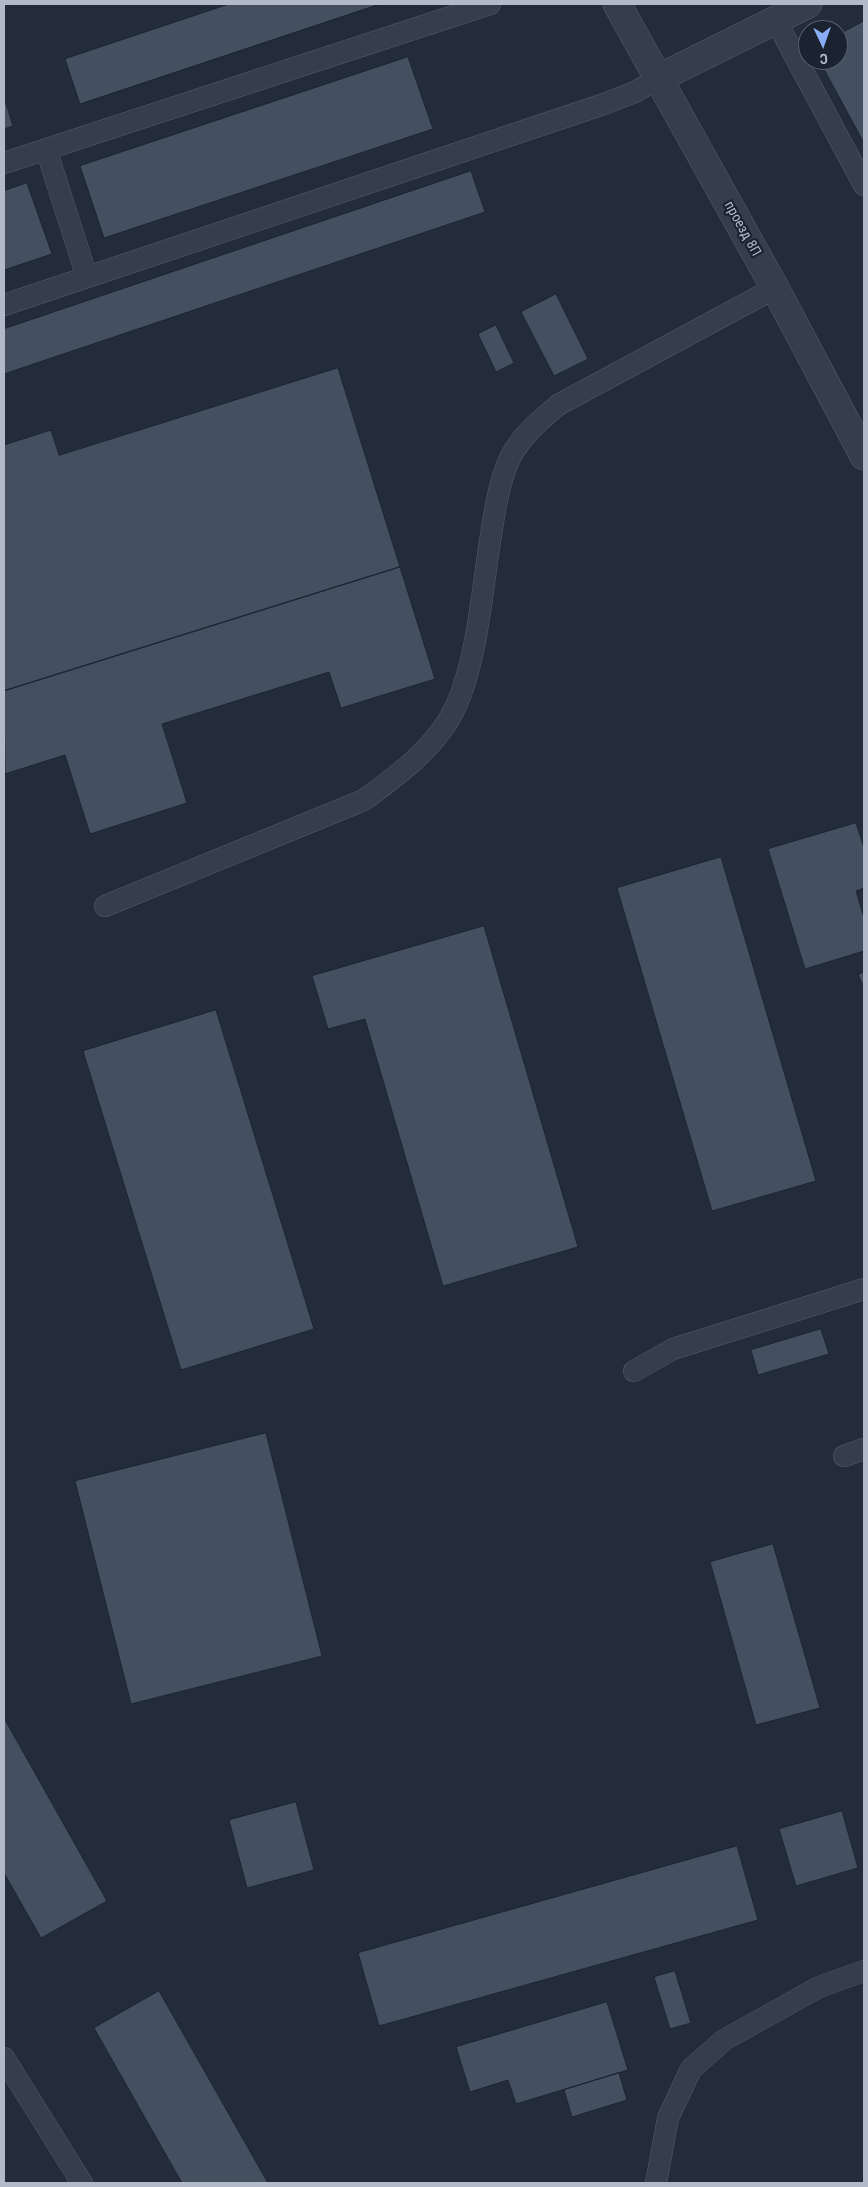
<!DOCTYPE html>
<meta charset="utf-8">
<style>
body{margin:0}
#map{position:relative;width:868px;height:2187px;overflow:hidden;background:#232c3b;font-family:"Roboto Condensed",sans-serif}
canvas{display:block}
.frame{position:absolute;inset:0;border:5px solid #b2b9c7;pointer-events:none}
.north{position:absolute;left:798px;top:20px;width:50px;height:50px;box-sizing:border-box;background:#1c2330;border:1px solid #585f6c;border-radius:50%;rotate:177deg;font-size:14px;font-weight:700;line-height:20px;text-align:center;color:#b2b9c7}
.north::after{content:'';display:block;margin:auto;width:18px;height:22px;background:#8aaef5;clip-path:polygon(50% 0,100% 100%,50% 72%,0 100%)}
</style>
<div id="map">
<canvas width="868" height="2187"></canvas>
<div class="frame"></div>
<div class="north">С</div>
</div>
<script>
const ctx = document.querySelector('canvas').getContext('2d');
ctx.lineJoin = 'round';
function paint(path, color) {
  ctx.fillStyle = color;
  ctx.fill(path, 'evenodd');
}
function trace(path, color, width, dash) {
  ctx.strokeStyle = color;
  ctx.lineWidth = width;
  ctx.lineCap = dash ? 'butt' : 'round';
  ctx.setLineDash(dash || []);
  ctx.stroke(path);
}
function write(font, color, halo, rows, align = 'center') {
  ctx.font = font + ' "Roboto Condensed",sans-serif';
  ctx.lineWidth = 4.5;
  ctx.setLineDash([]);
  ctx.textBaseline = 'middle';
  ctx.strokeStyle = halo;
  ctx.fillStyle = color;
  for (const [text, x, y, turn = 0] of rows) {
    ctx.save();
    ctx.translate(x, y);
    ctx.rotate((+turn || 0) * Math.PI / 180);
    ctx.textAlign = isNaN(turn) ? turn : align;
    if (halo) ctx.strokeText(text, 0, 0);
    ctx.fillText(text, 0, 0);
    ctx.restore();
  }
}
const building = new Path2D(`
 M229 4H380L80 104 65 59Z
 M864 21V143L819 60H838V35Z
 M408 57 433 129 104 238 80 166Z
 M4 97 13 126 4 129Z
 M471 171 485 212 4 374V329Z
 M27 183 52 254 4 270V191Z
 M556 294 588 359 554 376 521 312Z
 M496 325 514 363 496 372 478 334Z
 M338 368 400 567 4 691V445L51 430 59 455Z
 M400 567 435 679 341 708 329 672 162 724 187 803 90 834 65 755 5 774 4 691Z
 M856 823 864 848V888L856 891 864 918V951L805 969 768 849Z
 M721 857 816 1181 712 1211 617 888Z
 M484 926 578 1247 443 1286 365 1019 328 1029 312 976Z
 M864 972V987L858 975Z
 M216 1010 314 1329 181 1370 83 1051Z
 M821 1329 829 1354 758 1375 751 1350Z
 M266 1433 322 1656 131 1704 75 1481Z
 M773 1544 820 1708 756 1725 710 1562Z
 M4 1718 107 1901 41 1938 4 1873Z
 M296 1802 314 1870 247 1888 229 1820Z
 M842 1811 858 1868 796 1886 779 1829Z
 M737 1846 758 1920 379 2026 358 1953Z
 M675 1971 691 2023 670 2029 654 1977Z
 M159 1991 268 2183H182L94 2028Z
 M607 2002 628 2070 516 2104 508 2080 470 2092 456 2047Z
 M619 2073 627 2100 572 2117 564 2090Z`);
const service = new Path2D(`
 M775 19 864 185
 M46 149 87 277
 M4 163 490 4
 M4 305 604 104 635 92 657 79
 M105 906 364 800C398 775 438 746 456 706 478 657 482 589 491 535 495 509 499 482 510 458 521 436 539 421 558 405L775 288
 M634 1371 673 1349 864 1289
 M844 1456 864 1449
 M4 2058 82 2183
 M656 2183 668 2118 691 2069 724 2040 819 1987 864 1971`);
const minor = new Path2D(`
 M617 4 775 288 864 456
 M657 79 808 4`);
const streetNames = [
 ["проезд 8П",742,229,61]
];
paint(building, '#444f60');
trace(building, '#1e2532', 1);
trace(service, '#555c69', 22);
trace(minor, '#555c69', 29);
trace(service, '#373e4b', 21);
trace(minor, '#373e4b', 28);
write('14px', '#b2b9c7', '#1c2330', streetNames);
</script>
